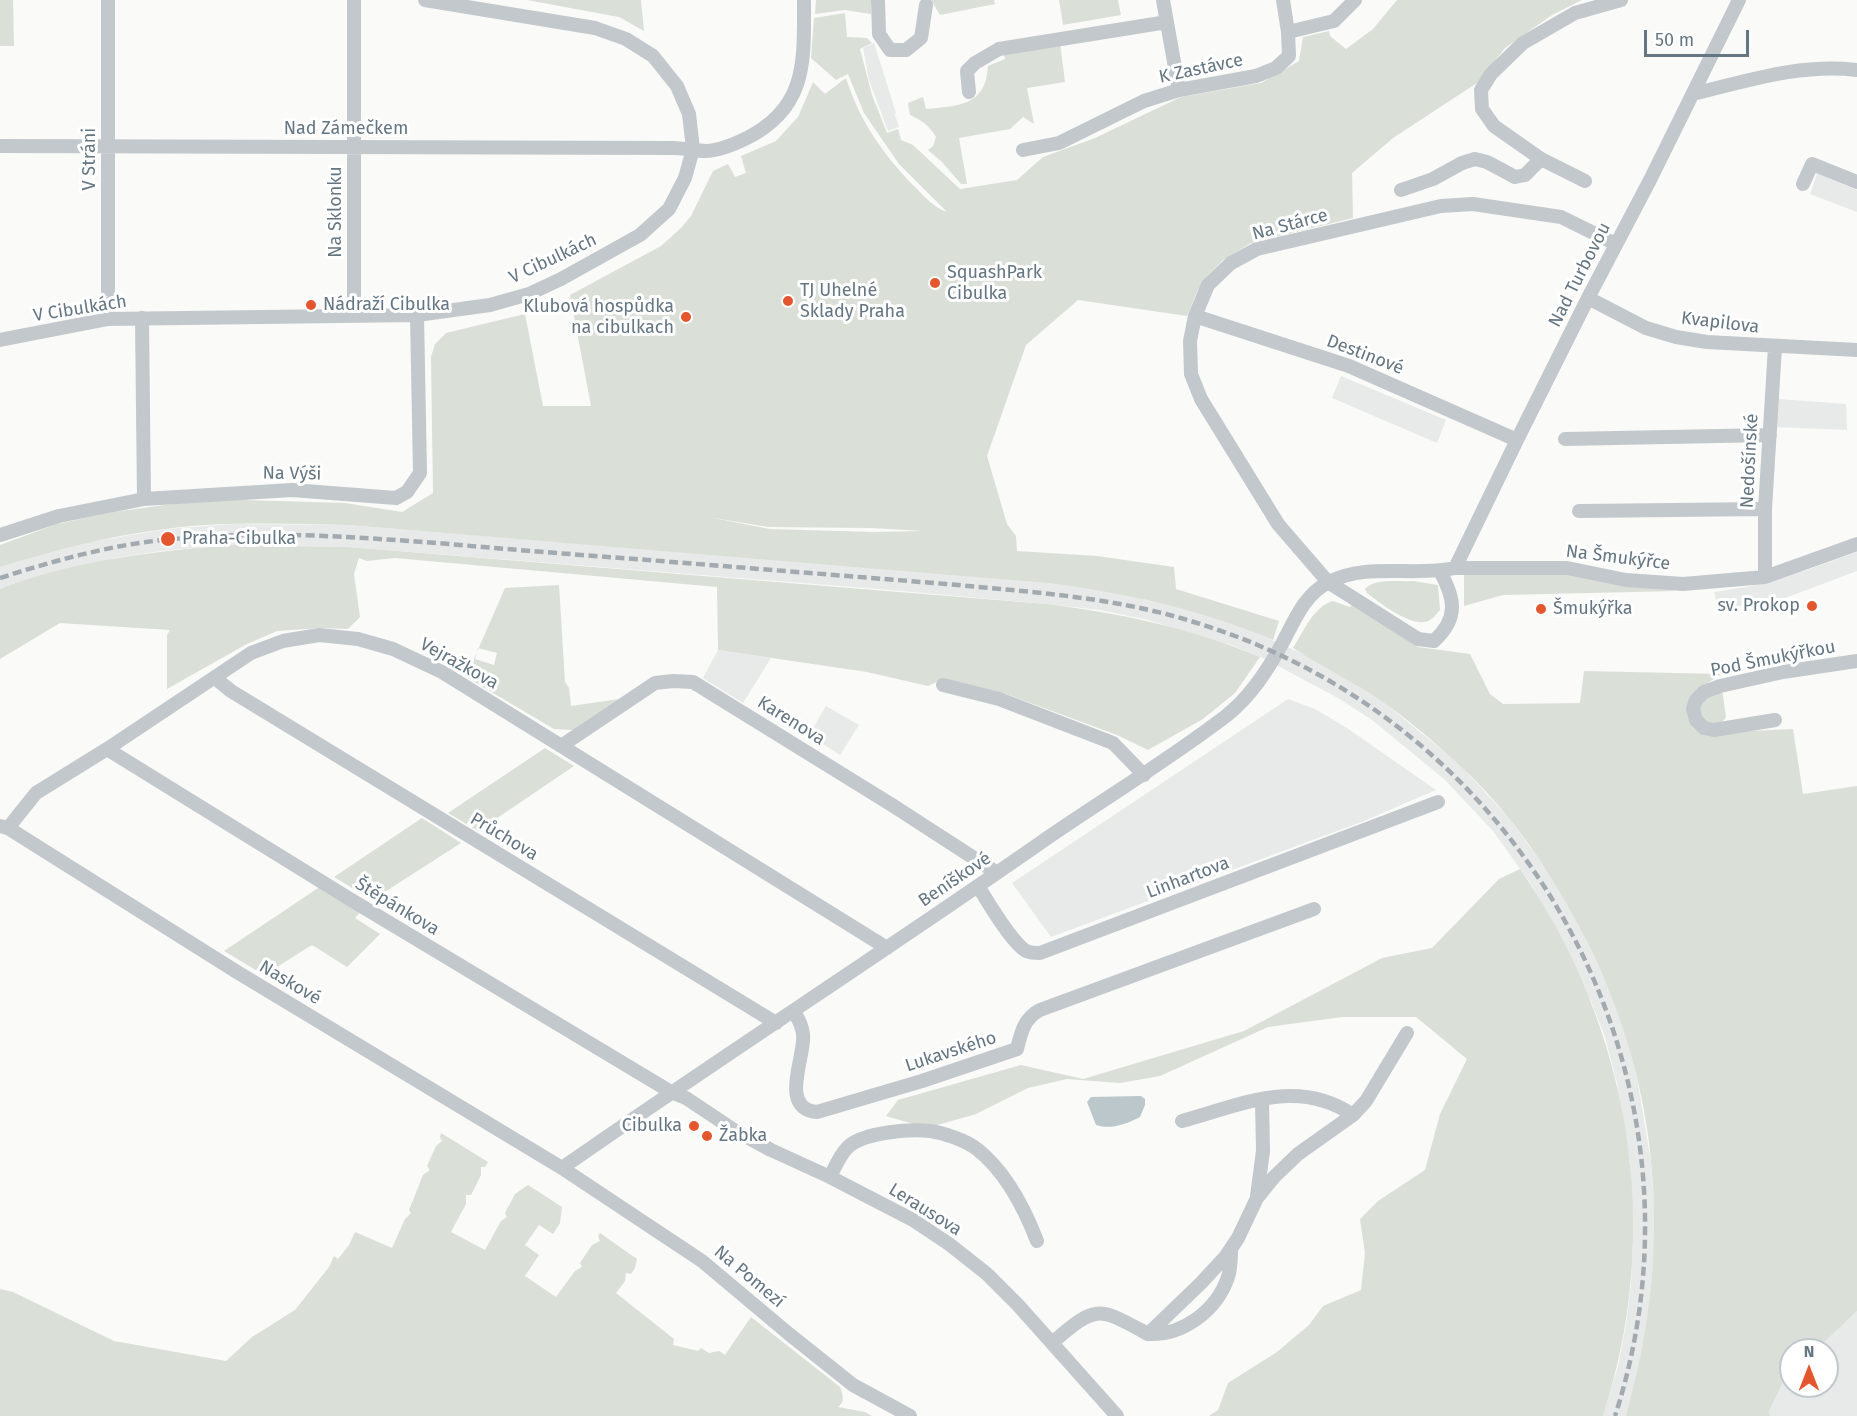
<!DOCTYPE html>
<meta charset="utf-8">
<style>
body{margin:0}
#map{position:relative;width:1857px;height:1416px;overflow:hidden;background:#fafaf8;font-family:"Fira Sans",sans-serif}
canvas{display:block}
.north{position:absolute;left:1779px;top:1338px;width:60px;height:60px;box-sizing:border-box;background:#fff;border:2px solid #c1c8cd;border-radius:50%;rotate:0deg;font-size:16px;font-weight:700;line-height:24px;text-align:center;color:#657683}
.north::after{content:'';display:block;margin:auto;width:21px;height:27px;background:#e4572e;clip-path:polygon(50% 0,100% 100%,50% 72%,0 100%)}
.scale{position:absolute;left:1644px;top:30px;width:105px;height:27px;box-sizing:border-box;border:3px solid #657683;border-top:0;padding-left:8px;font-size:18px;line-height:21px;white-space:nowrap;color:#657683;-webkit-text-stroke:4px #fff;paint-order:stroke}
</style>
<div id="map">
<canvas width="1857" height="1416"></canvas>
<div class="north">N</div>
<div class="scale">50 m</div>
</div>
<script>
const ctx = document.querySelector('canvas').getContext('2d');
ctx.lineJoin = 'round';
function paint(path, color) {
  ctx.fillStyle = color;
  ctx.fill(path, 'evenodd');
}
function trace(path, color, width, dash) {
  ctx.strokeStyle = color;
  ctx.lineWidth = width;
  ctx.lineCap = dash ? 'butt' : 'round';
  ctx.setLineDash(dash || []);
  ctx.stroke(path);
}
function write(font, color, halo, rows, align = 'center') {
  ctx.font = font + ' "Fira Sans",sans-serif';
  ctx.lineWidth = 6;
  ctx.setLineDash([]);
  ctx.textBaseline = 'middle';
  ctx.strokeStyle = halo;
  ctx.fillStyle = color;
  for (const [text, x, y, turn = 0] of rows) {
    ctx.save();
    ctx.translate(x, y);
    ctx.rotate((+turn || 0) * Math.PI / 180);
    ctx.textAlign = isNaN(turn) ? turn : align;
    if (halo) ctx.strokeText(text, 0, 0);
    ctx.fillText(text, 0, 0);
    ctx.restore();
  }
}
const built = new Path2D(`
 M874 43 896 113 895 115 899 127 888 131 869 80 863 48Z
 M1817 174 1857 190V212L1810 194Z
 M1341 376 1446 420 1437 443 1332 398Z
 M1778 399 1846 404 1847 430 1776 427Z
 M233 524 349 525 892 569 1048 583 1104 590 1198 612 1241 626 1305 655 1349 680 1385 703 1459 764 1509 818 1549 873 1577 920 1611 993 1625 1031 1637 1078 1651 1161 1654 1204 1655 1245 1647 1328 1639 1370 1626 1416H1603L1618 1366 1626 1325 1631 1284 1633 1244 1630 1163 1617 1083 1605 1037 1591 1001 1531 884 1493 831 1444 779 1372 720 1338 698 1265 659 1234 646 1148 620 1100 610 1046 604 890 590 348 547 269 545H234L169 550 121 557 49 573 0 589V567L43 553 89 542 167 529Z
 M1857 552V571L1785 598 1719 610 1714 592 1752 586 1807 570Z
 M718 650 771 658 743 703 703 678Z
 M1288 699 1315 709 1347 728 1436 790 1364 821 1051 937 1012 883Z
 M826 706 859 725 840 755 809 735Z
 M1857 1311V1416H1770L1769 1413 1784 1380 1791 1374V1386H1827V1350H1816Z`);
const green = new Path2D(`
 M0 0H13L14 46H0Z
 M527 0H641L644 31 619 17Z
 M816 0H871V14L845 10 815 14Z
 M931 0H994L995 4 940 15Z
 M1059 0H1118L1121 15 1063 25Z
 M1397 0H1582L1552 15 1505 48 1477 83 1393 138 1352 173 1353 218 1251 243 1223 260 1208 275 1197 292 1187 316 1078 300 1026 345 987 456 1007 524 1016 536 1017 551 1097 556 1174 567 1176 589 1279 621 1273 640C1200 609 1126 593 1048 583L349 525C288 524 226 521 165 529 109 536 54 550 0 567V545L57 524 113 512 210 499 345 503 402 512 433 493 431 357 435 344 446 333 525 314 543 406H591L570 295 661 246 681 228 691 216 713 171 728 164 735 177 746 173 741 156 776 141 798 117 813 82 825 94 846 78C859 120 884 156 915 187 925 197 933 207 947 212L899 164 864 113 848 74 836 80 811 58 814 18 845 13 847 37 867 38 872 43 860 49 872 95 887 133 898 129 901 140 913 145 960 189 1017 180 1043 157 1095 138 1181 97 1261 83 1299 61 1303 37 1329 31 1330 36 1346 49 1373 29ZM708 517 768 527 871 528 923 531 873 532 770 529Z
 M1060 43 1065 82 1027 88 1034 124 1023 117 1010 129 959 138 967 184H961L942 162 928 150 933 146 936 137C930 126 921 120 910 115L908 103 923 97 926 109C958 106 986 106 988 66L1005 59 1003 53Z
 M234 545 348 547 1046 604C1120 613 1191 628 1260 657L1235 693 1203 719 1148 750 1117 735 1006 694 943 679 928 686 867 672 718 650 717 587 395 558 367 561 359 558 354 574 360 617 348 629 320 628 277 631 245 645 167 689V635L170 630 60 623 0 659V589C74 560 155 551 234 545Z
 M1464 573H1564L1623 585 1676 591 1503 595 1464 606Z
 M1413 581 1438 585 1440 610C1437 613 1434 618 1430 620 1414 630 1380 603 1367 593L1365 589C1375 578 1398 582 1413 581Z
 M559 585 565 682 569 688 571 706 619 699 573 730 554 729 466 677 505 588ZM478 648 497 653 494 665 475 659Z
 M1333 601 1350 607 1354 603 1418 647 1470 654 1490 694 1503 704 1580 703 1584 671 1721 674 1699 689 1691 700 1706 733 1793 729 1803 794 1857 786V1311L1816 1350H1791V1374L1784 1380 1769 1412 1770 1416H1626C1678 1235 1659 1058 1562 896 1534 847 1499 801 1457 763 1434 742 1409 720 1383 702 1354 682 1323 667 1293 648 1304 631 1313 607 1333 601Z
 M1722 689 1726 717C1721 726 1714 723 1705 722L1696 707 1700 700Z
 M545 748 574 766 478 831 448 813Z
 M422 818 461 843 372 900 334 877Z
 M1520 869C1631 1029 1664 1230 1603 1416H1209L1218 1410 1228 1383 1277 1352 1309 1325 1323 1306 1361 1290 1365 1253 1360 1219 1378 1201 1425 1170 1440 1114 1467 1059 1416 1017H1342L1268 1027 1160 1076 1120 1083 1067 1079 1028 1088 976 1114 927 1128 886 1116 898 1100 1021 1065 1083 1079 1244 1031 1382 958 1432 948 1499 879Z
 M321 886 361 911 355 918 380 934 347 967 312 945 264 975 224 951Z
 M441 1133 488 1162 485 1167H481V1175L471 1195H466V1204L451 1232 485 1250 501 1221 507 1217 505 1213 515 1194 528 1185 562 1207 560 1223 553 1234 539 1225 525 1245 539 1255 525 1276 556 1297 575 1271 582 1267 580 1263 592 1245 600 1241 598 1236 600 1233 637 1259 635 1268 631 1274 626 1273 625 1281 616 1293 674 1339 673 1345 698 1351 701 1348 709 1353 719 1351 725 1355 751 1317 840 1387C843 1395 845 1402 838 1407L865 1412 872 1416H0V1289L13 1292 114 1341 226 1361 252 1337 295 1310 329 1267 334 1256 338 1259 349 1245 355 1232 392 1248 405 1219 411 1213 409 1210 423 1175 430 1170 427 1166 436 1146 442 1141 440 1137Z`);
const water = new Path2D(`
 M1141 1096 1145 1099V1105L1140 1117C1126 1124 1112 1130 1096 1125L1087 1102 1091 1097Z`);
const street = new Path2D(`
 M108 0V319
 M354 0V315
 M878 0 879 34 890 50H906L921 38 926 5
 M1163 0 1179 90
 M1288 32 1334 21 1355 0
 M969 92 967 71 975 63 999 49 1167 22
 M1693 94C1747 81 1801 63 1857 70
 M0 146 673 148C684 148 695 151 706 151 717 151 735 144 745 139 808 108 804 61 804 0
 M1023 150 1059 143 1144 101 1179 90 1256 76 1276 68 1289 56 1288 32 1283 0
 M1541 159 1494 126 1482 109 1481 90 1491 74 1523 43 1575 13 1621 0
 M1803 184 1812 164 1857 182
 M1401 190 1433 179 1462 163 1475 159 1487 162 1515 177 1525 175 1541 159 1585 181
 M1588 298 1646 328 1676 337 1707 342 1857 350
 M1195 316 1349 366 1517 440
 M142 318 144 499
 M0 340 108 319 417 315 490 305 529 294 561 279 640 235 669 209 685 178 693 149 689 114 677 86 653 56 626 39 595 28 425 0
 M1565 439 1770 435
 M1579 511 1765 509
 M0 535 59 516 144 499 292 490 396 498 407 492 420 473 417 315
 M1455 568 1517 440 1588 298 1650 180 1739 0
 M1440 571C1455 599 1459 618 1434 641L1418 639 1328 582 1278 524 1201 399 1191 374 1190 341 1195 316 1208 285 1231 263 1257 249 1441 206 1473 204 1561 217 1616 244
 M1765 577V509L1775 347
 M215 678 231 691 776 1023
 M943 685 999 699 1113 743 1144 775
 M1775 720 1714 730 1704 728 1696 720 1693 709 1696 700 1704 692 1720 686 1783 672 1857 661
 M561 746 655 683 673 681 693 682 892 805 997 873
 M107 749 348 898 671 1092 686 1098 734 1130 771 1150 830 1177 913 1220 949 1244 987 1274 1018 1305 1117 1416
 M0 826 8 828 237 972 562 1168 702 1261 789 1334 853 1385 910 1416
 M8 828 36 793 107 749 251 653 283 641 319 635 358 639 393 649 442 672 887 948
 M978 886C988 902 1011 942 1026 951 1031 953 1035 953 1040 953L1438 802
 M794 1012C798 1018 802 1026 803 1034 806 1056 778 1108 817 1112L922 1081 1017 1049C1021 1033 1024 1018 1040 1010L1314 909
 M1182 1121C1241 1105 1297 1077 1353 1115
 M562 1168C721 1057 884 952 1043 841 1104 799 1167 761 1226 716 1251 696 1268 670 1283 642 1295 619 1305 594 1329 582 1368 562 1414 577 1455 568H1567L1626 580 1683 584 1765 577 1857 544
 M830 1177C835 1167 840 1154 849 1146 866 1132 909 1129 930 1131 944 1133 965 1140 977 1149 1006 1172 1024 1207 1037 1241
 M1257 1196 1263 1151 1262 1100
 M1148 1334C1183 1336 1217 1310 1228 1277 1231 1268 1231 1259 1231 1249
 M1053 1342C1097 1304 1098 1307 1148 1334L1201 1283 1226 1256 1238 1238 1257 1198 1274 1177 1298 1154 1353 1115 1366 1101 1407 1033`);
const rail = new Path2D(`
 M0 578C56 560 114 544 173 539 265 530 357 537 449 544 515 550 582 555 648 560 747 568 847 576 946 584 1031 592 1116 597 1197 623 1530 725 1723 1083 1615 1416`);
const markers = [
 [935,283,6,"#e4572e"],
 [788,301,6,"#e4572e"],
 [311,305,6,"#e4572e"],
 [686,317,6,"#e4572e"],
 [168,539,8,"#e4572e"],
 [1812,606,6,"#e4572e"],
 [1541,609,6,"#e4572e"],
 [694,1126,6,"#e4572e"],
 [707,1136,6,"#e4572e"]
];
const streetNames = [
 ["K Zastávce",1201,69,-12],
 ["Nad Zámečkem",346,129],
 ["V Stráni",90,159,-90],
 ["Na Sklonku",336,212,-90],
 ["Na Stárce",1290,225,-15],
 ["V Cibulkách",553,259,-25],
 ["Nad Turbovou",1580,275,-63],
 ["V Cibulkách",80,309,-9],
 ["Kvapilova",1720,323,7],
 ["Destinové",1365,355,21],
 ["Nedošínské",1750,461,-87],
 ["Na Výši",292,474,1],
 ["Na Šmukýřce",1618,558,7],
 ["Pod Šmukýřkou",1773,659,-11],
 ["Vejražkova",459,664,29],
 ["Karenova",791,721,32],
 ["Průchova",504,837,31],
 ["Linhartova",1188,878,-21],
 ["Beníškové",955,880,-34],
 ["Štěpánkova",397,907,31],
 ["Naskové",290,983,31],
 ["Lukavského",951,1052,-18],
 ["Lerausova",925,1210,32],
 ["Na Pomezí",749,1277,40]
];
const poiNames = [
 ["SquashPark",947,273],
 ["Cibulka",947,294],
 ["TJ Uhelné",800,291],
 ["Sklady Praha",800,312],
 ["Nádraží Cibulka",323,305],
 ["Klubová hospůdka",674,307,"right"],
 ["na cibulkach",674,328,"right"],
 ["Praha-Cibulka",182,539],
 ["sv. Prokop",1800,606,"right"],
 ["Šmukýřka",1553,609],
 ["Cibulka",682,1126,"right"],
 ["Žabka",719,1136]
];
paint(built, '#e8e9e9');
paint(green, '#dadfd7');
paint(water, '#bbc7cb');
trace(street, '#c3c8cc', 14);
trace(rail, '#a2aab0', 4.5, [9, 4.5]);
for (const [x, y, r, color] of markers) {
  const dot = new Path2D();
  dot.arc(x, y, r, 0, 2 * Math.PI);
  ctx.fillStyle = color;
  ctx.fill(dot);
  trace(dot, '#fff', 2);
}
write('18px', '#657683', '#fff', streetNames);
write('18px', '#657683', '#fff', poiNames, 'left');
</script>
